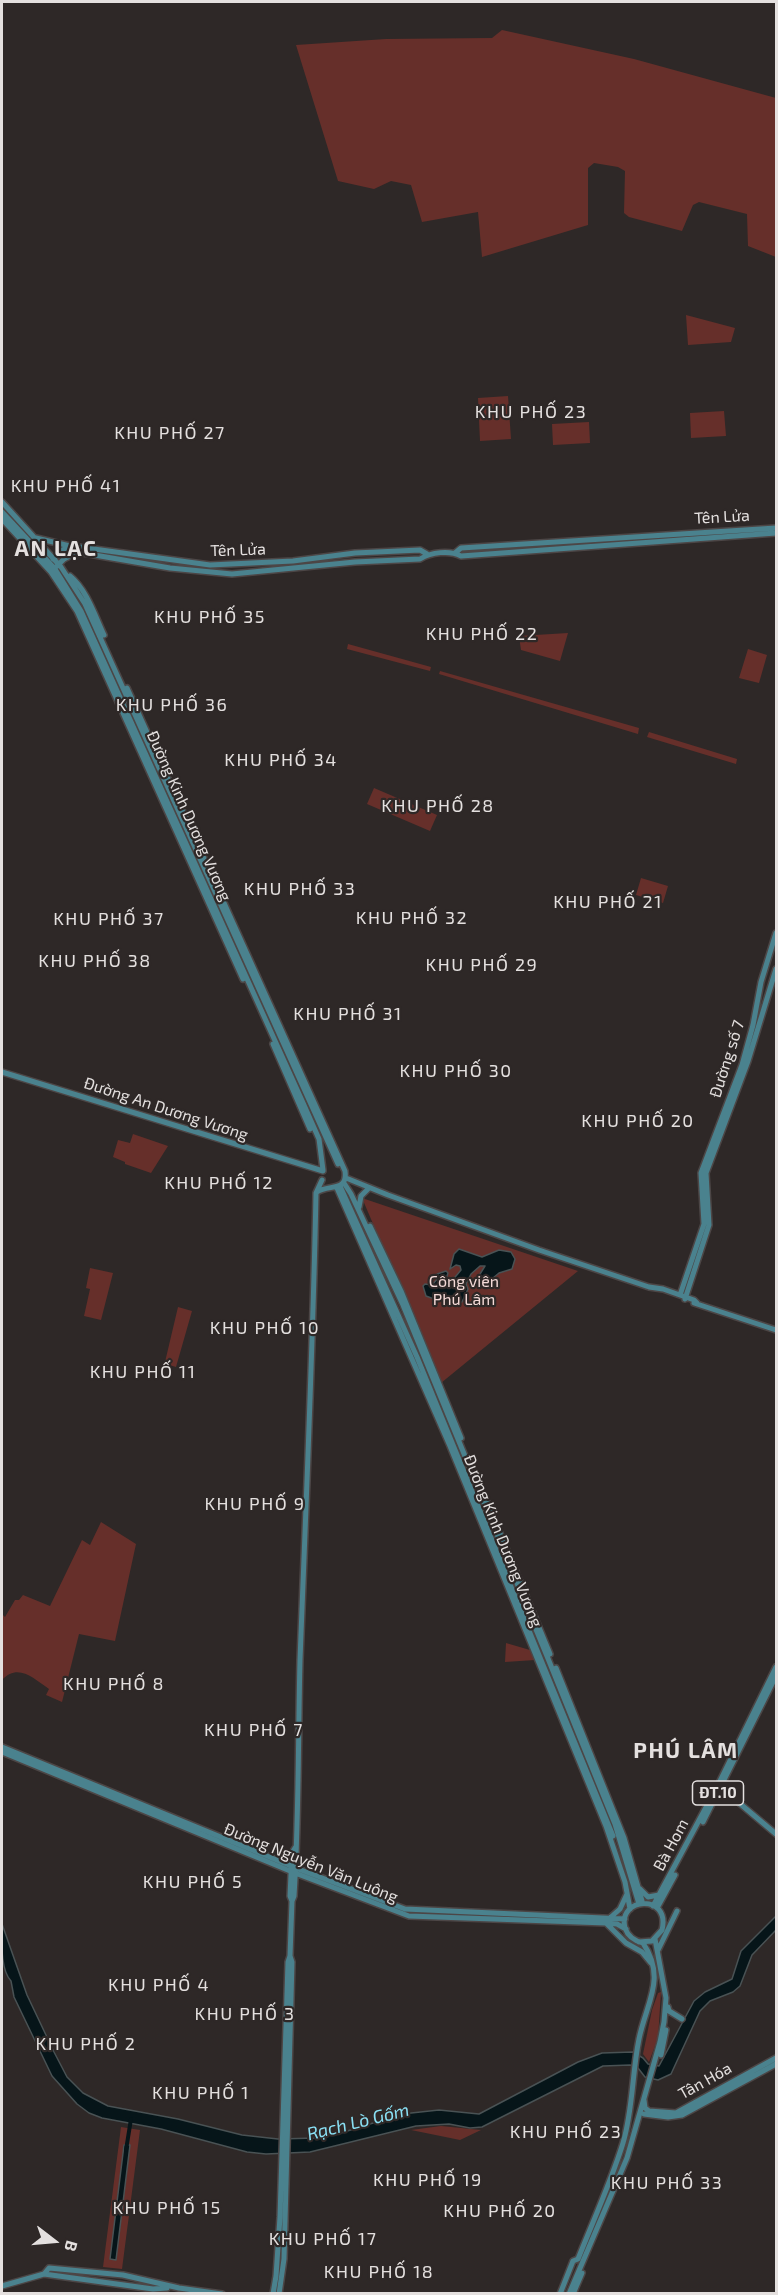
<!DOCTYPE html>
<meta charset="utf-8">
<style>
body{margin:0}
#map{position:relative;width:778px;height:2295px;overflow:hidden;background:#2e2827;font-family:"Exo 2",sans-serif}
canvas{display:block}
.frame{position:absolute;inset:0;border:3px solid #e4e0df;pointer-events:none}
.north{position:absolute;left:24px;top:2211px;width:60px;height:60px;-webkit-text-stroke:4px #2e2827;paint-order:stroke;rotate:106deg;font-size:16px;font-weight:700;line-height:24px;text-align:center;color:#e4e0df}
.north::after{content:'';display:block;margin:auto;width:21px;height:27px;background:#e4e0df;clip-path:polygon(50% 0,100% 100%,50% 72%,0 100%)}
</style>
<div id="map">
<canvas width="778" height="2295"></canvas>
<div class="frame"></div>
<div class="north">B</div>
</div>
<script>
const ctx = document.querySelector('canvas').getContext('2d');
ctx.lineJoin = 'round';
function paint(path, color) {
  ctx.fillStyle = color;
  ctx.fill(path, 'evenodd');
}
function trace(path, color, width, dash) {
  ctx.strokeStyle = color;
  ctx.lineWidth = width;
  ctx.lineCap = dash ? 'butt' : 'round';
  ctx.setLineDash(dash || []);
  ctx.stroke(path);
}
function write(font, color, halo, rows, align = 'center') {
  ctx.font = font + ' "Exo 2",sans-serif';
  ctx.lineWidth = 4.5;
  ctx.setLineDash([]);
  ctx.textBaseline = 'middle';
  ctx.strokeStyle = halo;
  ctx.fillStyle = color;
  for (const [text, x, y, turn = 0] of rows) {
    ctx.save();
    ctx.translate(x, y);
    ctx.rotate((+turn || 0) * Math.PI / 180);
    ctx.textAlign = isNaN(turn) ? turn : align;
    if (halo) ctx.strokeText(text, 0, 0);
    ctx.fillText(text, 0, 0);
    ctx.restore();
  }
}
const green = new Path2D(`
 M502 30 634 59 776 98V257L748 246 747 214 699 202 693 205 682 231 629 217 624 213 625 171 618 167 594 163 588 168V225L482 257 478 212 422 222 411 185 391 181 374 189 338 181 296 45 386 39 492 38Z
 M686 315 735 328 731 342 688 345Z
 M508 396 511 439 480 441 478 398Z
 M724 411 726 436 691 438 690 413Z
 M589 422 590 443 553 445 552 424Z
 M568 633 560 661 521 650 519 636Z
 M348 644 431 667 430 671 347 649Z
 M748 649 767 655 759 683 739 678Z
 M440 671 639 728 638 734 439 674Z
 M649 732 737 759 736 764 647 737Z
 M374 788 437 815 430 831 367 804Z
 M641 878 668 886 663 903 636 895Z
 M133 1134 168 1146 151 1173 125 1164V1162L113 1157 118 1140 130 1143Z
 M362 1198 578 1271 441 1383Z
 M90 1268 113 1273 101 1320 84 1316 90 1289 86 1288Z
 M178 1307 192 1311 176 1367 166 1364 165 1362Z
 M101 1522 136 1544 115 1641 79 1634 62 1702 46 1695 49 1689C33 1678 18 1663 2 1680V1614L5 1617 15 1600H19L23 1595 50 1606 82 1540 90 1545Z
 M506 1643 530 1650 535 1660 505 1662Z
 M661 1992 658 2038 649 2062 643 2054 652 2010 658 1993Z
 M441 2126 481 2130 460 2140 411 2130Z
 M121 2127 140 2130 122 2269 103 2267Z`);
const water = new Path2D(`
 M459 1249 482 1257 499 1250 511 1252 515 1259 512 1269 499 1273 493 1278 494 1282 489 1285 481 1280 480 1274 485 1266H480L471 1274 466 1284 468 1289 462 1302 456 1303 438 1297 434 1299 426 1296 423 1286 425 1284 432 1285 439 1277 437 1274 446 1271 448 1273 444 1285 449 1288 456 1286 455 1282H451L461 1270 460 1266 456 1265 450 1269 454 1254Z
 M776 1916V1930L752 1955 740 1986 733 1992 710 2001 700 2011 671 2074 658 2080 645 2077 638 2068 630 2065 603 2066 482 2127 470 2128 449 2124 416 2126 310 2152 266 2154 247 2152 161 2129 102 2118 89 2113 77 2104 52 2076 14 1997 11 1981C0 1969 2 1942 2 1924L27 1995 54 2052 67 2077 83 2093 108 2106 178 2119 242 2135 278 2139 316 2138 341 2133 402 2114 439 2110 479 2114 578 2062 602 2053 633 2052 643 2058 648 2064 659 2066 694 2001 705 1992 732 1979 741 1951Z
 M124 2145H130L116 2260 110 2259Z`);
const canal = new Path2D(`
 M126 2150 131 2119`);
const major = new Path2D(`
 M2 502 61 567 85 604 338 1164
 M2 512 55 569 81 611 304 1105 319 1139 323 1170
 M2 519 51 572 77 611 243 979
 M36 538 70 546
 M455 553 461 548 776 528
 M53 559 62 550 72 546 210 565 293 561 355 553 420 550 427 554
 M51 572 64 559 77 552 170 568 232 574 355 562 420 559C431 552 450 550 461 556L776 533
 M70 576C87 590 95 616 104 635
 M127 688 345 1171C348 1192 329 1184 317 1192
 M273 1044 310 1129
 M2 1072 323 1171
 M346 1178 388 1195 539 1250 649 1287 663 1289 694 1300 697 1303
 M344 1183 351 1194 403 1305 549 1661 615 1824 639 1904
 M340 1186 417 1357 613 1836
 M337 1188 450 1446 606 1826 625 1882 630 1909
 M359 1207 361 1196 368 1189
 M370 1226 401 1291 461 1438
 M680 1295 704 1224 701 1173 742 1065 753 1025 761 982 776 933
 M685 1299 709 1225 706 1173 748 1061 776 969
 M694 1303 776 1330
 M487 1502 550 1654
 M556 1668 624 1838 642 1901
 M2 1747 301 1870 405 1909 625 1919
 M2 1752 295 1873 409 1916 606 1923 617 1924 626 1929
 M719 1786 776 1834
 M703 1822 776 1676
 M640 1889 648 1897 659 1895
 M292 1901 294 1896C299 1818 298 1739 300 1660 306 1504 313 1349 316 1193L322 1180
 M653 1906 718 1785 776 1667
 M657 1908 675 1875
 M611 1917 620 1909 627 1894
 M607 1924 626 1943 642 1952 651 1963
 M658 1950 677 1911
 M668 2007 669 2011 682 2019
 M661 2055 666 2030
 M644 2100 645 2108 649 2111 676 2113 776 2058
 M644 2114 668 2117 682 2115 776 2064
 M44 2274 153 2289 167 2288
 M2 2286 44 2274 49 2268 123 2275 179 2288 222 2294
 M273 2294 276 2276 280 2217 288 1962 290 1956
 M279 2294 284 2259 292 1962 290 1956 292 1901 290 1896 292 1853 295 1848
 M560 2294 573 2261 578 2259C593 2221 611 2182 623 2143 633 2110 632 2073 639 2039 646 2003 667 1979 643 1943 635 1941 628 1937 625 1928 617 1897 671 1893 662 1930L652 1941 639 1942
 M569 2294 627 2158 660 2042 664 2022 666 1998 655 1939
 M573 2294 582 2273`);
const shields = [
 [718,1793,51]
];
const shieldNames = [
 ["ĐT.10",718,1793]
];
const streetNames = [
 ["Tên Lửa",722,517,-3],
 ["Tên Lửa",238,550,-2],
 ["Đường Kinh Dương Vương",189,816,66],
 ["Đường số 7",727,1059,-72],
 ["Đường An Dương Vương",166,1109,18],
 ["Đường Kinh Dương Vương",503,1541,68],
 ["Bà Hom",671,1845,-62],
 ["Đường Nguyễn Văn Luông",311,1863,22],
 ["Tân Hóa",705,2081,-29]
];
const parkNames = [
 ["Công viên",464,1282],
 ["Phú Lâm",464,1300]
];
const neighbourhoodNames = [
 ["KHU PHỐ 23",531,412],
 ["KHU PHỐ 27",170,433],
 ["KHU PHỐ 41",66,486],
 ["KHU PHỐ 35",210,617],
 ["KHU PHỐ 22",482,634],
 ["KHU PHỐ 36",172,705],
 ["KHU PHỐ 34",281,760],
 ["KHU PHỐ 28",438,806],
 ["KHU PHỐ 33",300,889],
 ["KHU PHỐ 21",608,902],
 ["KHU PHỐ 32",412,918],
 ["KHU PHỐ 37",109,919],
 ["KHU PHỐ 38",95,961],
 ["KHU PHỐ 29",482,965],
 ["KHU PHỐ 31",348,1014],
 ["KHU PHỐ 30",456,1071],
 ["KHU PHỐ 20",638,1121],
 ["KHU PHỐ 12",219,1183],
 ["KHU PHỐ 10",265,1328],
 ["KHU PHỐ 11",143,1372],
 ["KHU PHỐ 9",255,1504],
 ["KHU PHỐ 8",114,1684],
 ["KHU PHỐ 7",254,1730],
 ["KHU PHỐ 5",193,1882],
 ["KHU PHỐ 4",159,1985],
 ["KHU PHỐ 3",245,2014],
 ["KHU PHỐ 2",86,2044],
 ["KHU PHỐ 1",201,2093],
 ["KHU PHỐ 23",566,2132],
 ["KHU PHỐ 19",428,2180],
 ["KHU PHỐ 33",667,2183],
 ["KHU PHỐ 15",167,2208],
 ["KHU PHỐ 20",500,2211],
 ["KHU PHỐ 17",323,2239],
 ["KHU PHỐ 18",379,2272]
];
const waterNames = [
 ["Rạch Lò Gốm",358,2122,-14]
];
const districtNames = [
 ["AN LẠC",56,549],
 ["PHÚ LÂM",686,1751]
];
paint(green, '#662f2a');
paint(water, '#061519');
trace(water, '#495254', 1.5);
trace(canal, '#061519', 4);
trace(major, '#4c4646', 8);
trace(major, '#4a828e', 5);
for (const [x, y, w] of shields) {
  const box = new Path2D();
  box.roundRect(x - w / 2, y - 12, w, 24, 4.5);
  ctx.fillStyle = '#2e2827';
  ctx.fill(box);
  trace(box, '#e4e0df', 1.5);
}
write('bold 15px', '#e4e0df', null, shieldNames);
write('16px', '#e4e0df', '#2e2827', streetNames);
write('16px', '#f4dad7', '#2e2827', parkNames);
ctx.letterSpacing = '1.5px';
write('18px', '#e4e0df', '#2e2827', neighbourhoodNames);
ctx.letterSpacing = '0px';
write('italic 18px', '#8ae0f4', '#2e2827', waterNames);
ctx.letterSpacing = '1.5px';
write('bold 22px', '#e4e0df', '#2e2827', districtNames);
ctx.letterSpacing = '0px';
</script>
